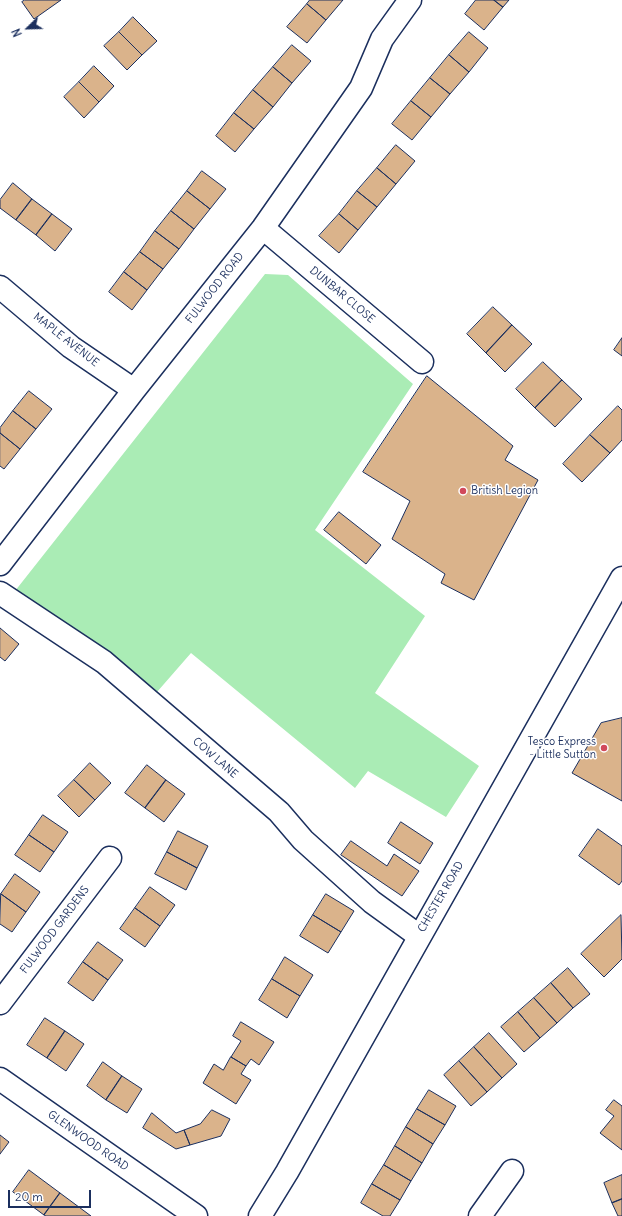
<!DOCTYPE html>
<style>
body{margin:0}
#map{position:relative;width:622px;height:1216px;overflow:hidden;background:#fff;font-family:Delius,sans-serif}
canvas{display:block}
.north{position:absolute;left:8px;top:8px;width:40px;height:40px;-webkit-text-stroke:3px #fff;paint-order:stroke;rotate:247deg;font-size:11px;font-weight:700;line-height:16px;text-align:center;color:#1b2f5e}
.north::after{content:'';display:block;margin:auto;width:14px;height:18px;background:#1b2f5e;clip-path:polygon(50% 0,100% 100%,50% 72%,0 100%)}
.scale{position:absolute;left:8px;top:1190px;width:83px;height:18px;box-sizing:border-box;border:2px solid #1b2f5e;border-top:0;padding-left:5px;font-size:12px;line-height:14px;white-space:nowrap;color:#1b2f5e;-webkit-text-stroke:3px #fff;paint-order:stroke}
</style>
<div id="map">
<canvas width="622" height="1216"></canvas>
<div class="north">N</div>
<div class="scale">20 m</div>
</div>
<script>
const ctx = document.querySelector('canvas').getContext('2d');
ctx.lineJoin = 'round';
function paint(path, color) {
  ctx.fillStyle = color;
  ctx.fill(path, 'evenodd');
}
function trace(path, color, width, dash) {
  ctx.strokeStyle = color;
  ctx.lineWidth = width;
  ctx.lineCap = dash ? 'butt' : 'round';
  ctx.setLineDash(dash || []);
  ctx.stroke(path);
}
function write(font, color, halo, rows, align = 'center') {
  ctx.font = font + ' Delius,sans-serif';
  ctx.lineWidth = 3;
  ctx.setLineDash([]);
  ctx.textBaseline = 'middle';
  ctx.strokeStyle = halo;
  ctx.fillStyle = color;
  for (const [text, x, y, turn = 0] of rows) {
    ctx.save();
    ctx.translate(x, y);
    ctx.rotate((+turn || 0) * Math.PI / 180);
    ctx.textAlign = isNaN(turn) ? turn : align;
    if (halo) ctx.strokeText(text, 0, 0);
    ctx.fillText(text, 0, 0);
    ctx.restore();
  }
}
const green = new Path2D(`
 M265 274 288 275 413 384 315 530 425 616 375 693 479 766 446 817 368 771 355 788 191 653 157 692 104 648 15 591Z`);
const building = new Path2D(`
 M25 0H61L34 19 22 2Z
 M310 0H343L326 20 307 4Z
 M476 0H494L503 7 484 30 465 14Z
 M494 0H509L503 7Z
 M307 4 326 20 307 43 287 27Z
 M133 17 157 41 142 55 119 32Z
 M119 32 142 55 127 70 104 46Z
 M469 32 488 48 469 72 449 55Z
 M292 45 311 61 292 83 273 67Z
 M449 55 469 72 450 94 430 78Z
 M94 66 114 86 99 102 79 82Z
 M273 67 292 83 273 107 253 90Z
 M430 78 450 94 431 117 411 101Z
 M79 82 99 102 84 118 64 97Z
 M253 90 273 107 254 129 234 113Z
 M411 101 431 117 412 140 392 124Z
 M234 113 254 129 235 152 216 136Z
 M396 145 415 161 396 184 377 168Z
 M377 168 396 184 377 207 357 191Z
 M202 171 226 189 210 209 187 191Z
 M13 183 32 199 16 220 0 208V200Z
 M187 191 210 209 194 229 171 211Z
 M357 191 377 207 358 230 339 214Z
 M32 199 52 214 36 235 16 220Z
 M171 211 194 229 179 249 155 231Z
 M52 214 72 229 55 251 36 235Z
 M339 214 358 230 339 253 319 236Z
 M155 231 179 249 163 269 140 252Z
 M140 252 163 269 147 290 124 272Z
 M124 272 147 290 132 310 109 292Z
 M493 307 512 325 486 353 467 334Z
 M512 325 532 344 505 372 486 353Z
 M622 338V356L614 350Z
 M543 362 562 380 535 408 516 389Z
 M427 376 513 446 505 460 538 480 474 600 441 583 445 574 392 539 410 501 363 472Z
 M562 380 582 399 555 427 535 408Z
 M29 391 52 409 36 429 13 411Z
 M618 406 622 410V440L610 453 590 435Z
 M13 411 36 429 20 449 0 433V428Z
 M0 433 20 449 4 469 0 466Z
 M590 435 610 453 582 482 563 464Z
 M339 512 381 545 366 564 324 530Z
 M0 628 19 644 5 661 0 657Z
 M622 718V801L572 773 601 723Z
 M90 763 111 783 95 800 74 780Z
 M147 765 166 780 145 808 125 793Z
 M74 780 95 800 79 817 58 796Z
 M166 780 185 794 164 822 145 808Z
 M43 815 68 832 54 852 29 835Z
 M401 822 433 843 420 864 388 843Z
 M598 829 622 846V881L619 885 579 856Z
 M178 831 208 846 197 868 167 852Z
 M29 835 54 852 40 872 15 855Z
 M351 841 387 866 394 854 419 871 402 896 341 855Z
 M167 852 197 868 186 890 155 874Z
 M15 874 40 892 26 912 1 894Z
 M150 887 175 905 160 926 135 908Z
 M1 894 26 912 12 932 0 924Z
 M326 894 354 911 341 932 313 915Z
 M135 908 160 926 145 947 120 929Z
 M313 915 341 932 328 953 300 936Z
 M621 915 622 959 604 977 581 954Z
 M98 942 123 960 108 980 83 962Z
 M285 957 313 975 300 996 272 979Z
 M83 962 108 980 93 1001 68 983Z
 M568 968 590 994 573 1008 551 983Z
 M272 979 300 996 287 1018 259 1000Z
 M551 983 573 1008 557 1023 534 998Z
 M534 998 557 1023 540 1038 518 1012Z
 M518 1012 540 1038 524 1052 501 1027Z
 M45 1018 65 1031 47 1058 27 1045Z
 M241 1022 274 1042 259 1065 251 1059 246 1066 231 1057 241 1041 233 1036Z
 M65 1031 84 1044 66 1071 47 1058Z
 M489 1033 517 1064 502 1078 474 1047Z
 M474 1047 502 1078 487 1092 459 1061Z
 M231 1057 246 1066 241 1074 251 1080 236 1104 203 1083 214 1064 223 1070Z
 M459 1061 487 1092 471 1106 444 1075Z
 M103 1062 122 1076 106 1100 87 1086Z
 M122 1076 142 1089 127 1113 106 1100Z
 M429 1090 456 1106 445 1125 417 1109Z
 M614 1100 622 1106V1150L600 1133 614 1116 606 1110Z
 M417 1109 445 1125 433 1144 406 1127Z
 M212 1110 230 1119 221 1136 190 1145 184 1130 200 1124Z
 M152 1113 176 1133 184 1130 190 1145 176 1149 143 1128Z
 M406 1127 433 1144 422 1163 395 1146Z
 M0 1135 9 1142 0 1154Z
 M395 1146 422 1163 411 1181 384 1165Z
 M384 1165 411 1181 400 1200 372 1184Z
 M29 1170 60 1193 44 1215 13 1192Z
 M622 1175V1199L612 1203 604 1183Z
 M372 1184 400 1200 390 1216H383L361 1203Z
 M60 1193 91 1216H46L44 1215Z
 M622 1199V1216H618L612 1203Z`);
const street = new Path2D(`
 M263 228 422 362
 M0 287 71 347 134 390
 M0 564 134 390 263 228 361 88 382 39 410 0
 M0 593 104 662 279 812 303 840 372 902 419 936
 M0 1003 110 858
 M0 1079 196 1216
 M480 1216 512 1171`);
const primary = new Path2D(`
 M260 1216 287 1172 622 578`);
const markers = [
 [463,491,4,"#d1495b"],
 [604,748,4,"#d1495b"]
];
const streetNames = [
 ["FULWOOD ROAD",215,288,-52],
 ["DUNBAR CLOSE",342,295,40],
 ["MAPLE AVENUE",66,340,38],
 ["COW LANE",215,758,41],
 ["CHESTER ROAD",441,897,-60],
 ["FULWOOD GARDENS",55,930,-53],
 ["GLENWOOD ROAD",88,1141,35]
];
const poiNames = [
 ["British Legion",471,491],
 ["Tesco Express",596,742,"right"],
 ["- Little Sutton",596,755,"right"]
];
paint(green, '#aaecb5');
paint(building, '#dab38b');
trace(building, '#1b2f5e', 1);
trace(street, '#1b2f5e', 25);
trace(primary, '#1b2f5e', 25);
trace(street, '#fff', 22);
trace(primary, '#fff', 22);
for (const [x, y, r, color] of markers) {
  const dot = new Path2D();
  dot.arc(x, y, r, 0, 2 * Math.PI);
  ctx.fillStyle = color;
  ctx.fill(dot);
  trace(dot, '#fff', 1.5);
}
write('11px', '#1b2f5e', '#fff', streetNames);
write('11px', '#1b2f5e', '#fff', poiNames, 'left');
</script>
